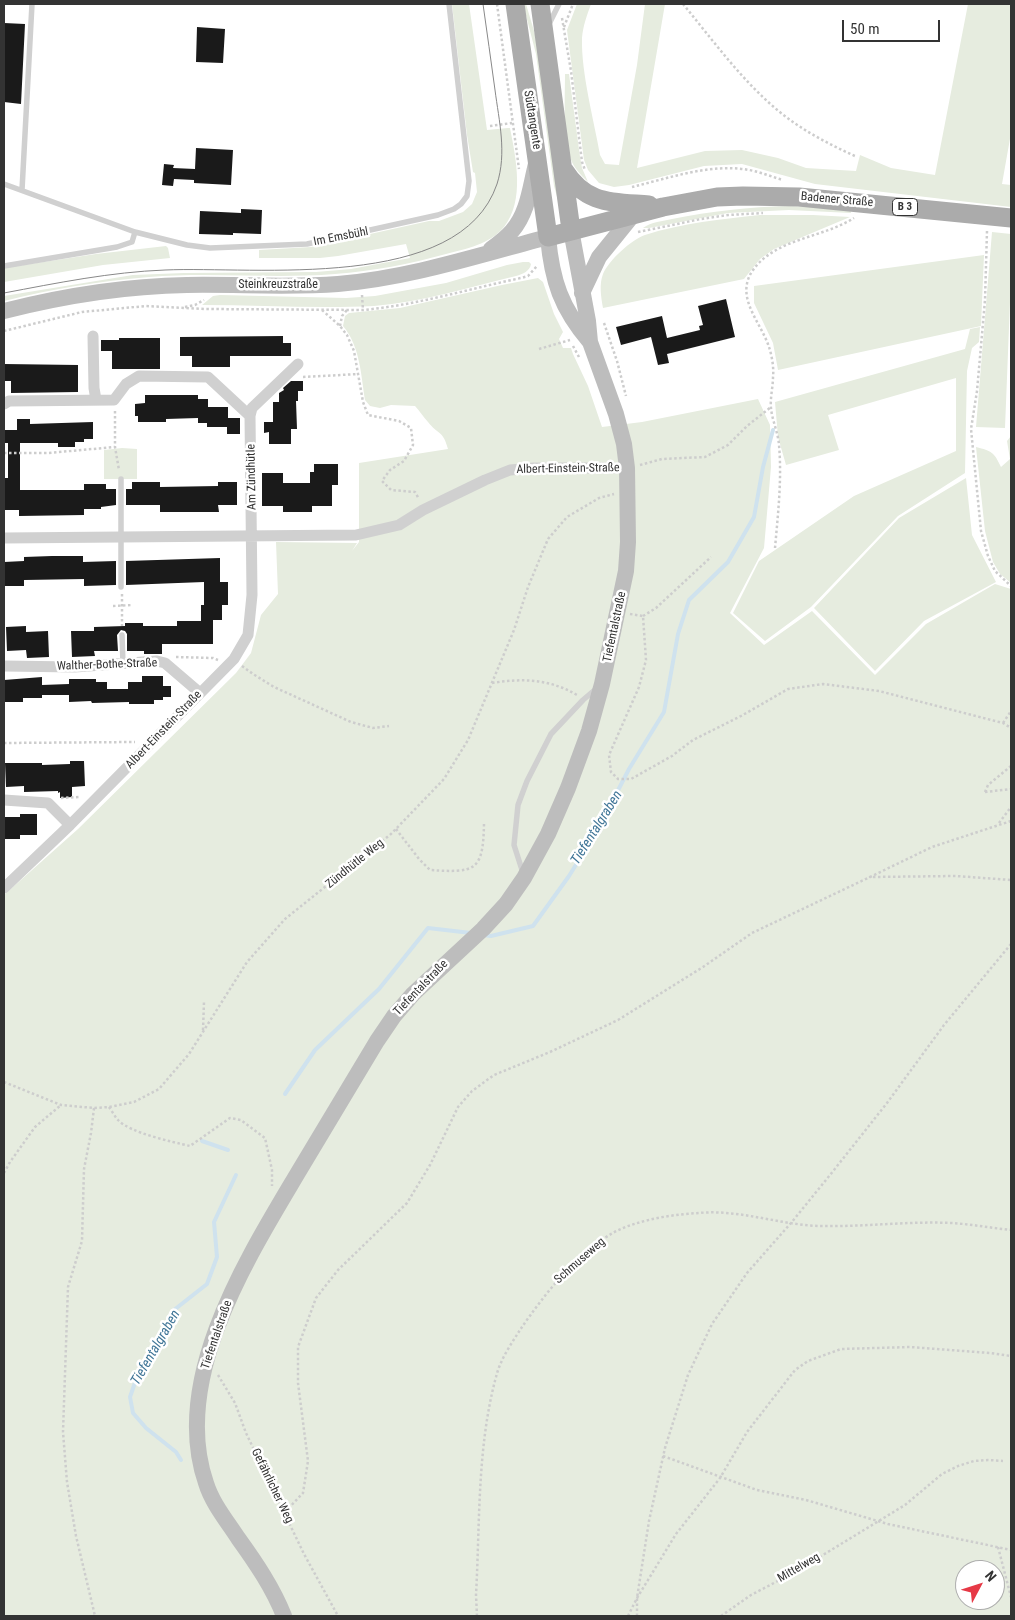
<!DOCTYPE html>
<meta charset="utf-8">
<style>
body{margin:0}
#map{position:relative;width:1015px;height:1620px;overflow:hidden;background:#fff;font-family:"Roboto Condensed",sans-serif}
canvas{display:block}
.frame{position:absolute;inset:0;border:5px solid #333;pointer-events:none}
.north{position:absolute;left:955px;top:1560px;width:50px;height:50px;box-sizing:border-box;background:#fff;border:1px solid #adadad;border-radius:50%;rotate:50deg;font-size:14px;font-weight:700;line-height:20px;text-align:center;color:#333}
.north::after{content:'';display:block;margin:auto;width:18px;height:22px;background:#e63946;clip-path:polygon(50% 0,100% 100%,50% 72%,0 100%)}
.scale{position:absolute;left:842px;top:20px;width:98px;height:22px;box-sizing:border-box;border:2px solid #333;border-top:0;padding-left:6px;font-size:15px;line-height:18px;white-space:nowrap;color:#333;-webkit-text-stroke:4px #fff;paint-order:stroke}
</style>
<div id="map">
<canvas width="1015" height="1620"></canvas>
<div class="frame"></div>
<div class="north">N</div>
<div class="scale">50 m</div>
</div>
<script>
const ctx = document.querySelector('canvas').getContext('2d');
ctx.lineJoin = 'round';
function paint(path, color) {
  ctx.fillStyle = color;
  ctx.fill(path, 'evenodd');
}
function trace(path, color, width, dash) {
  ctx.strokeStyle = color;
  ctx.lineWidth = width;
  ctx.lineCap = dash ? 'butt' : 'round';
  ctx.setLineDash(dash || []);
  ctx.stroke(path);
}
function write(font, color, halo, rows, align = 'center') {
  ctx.font = font + ' "Roboto Condensed",sans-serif';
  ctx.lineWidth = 5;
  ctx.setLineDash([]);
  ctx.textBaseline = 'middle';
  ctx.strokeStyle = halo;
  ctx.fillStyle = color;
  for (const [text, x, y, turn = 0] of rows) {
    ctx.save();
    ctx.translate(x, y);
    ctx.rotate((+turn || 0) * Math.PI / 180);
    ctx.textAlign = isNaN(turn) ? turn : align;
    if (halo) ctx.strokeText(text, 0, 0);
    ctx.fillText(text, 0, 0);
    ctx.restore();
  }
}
const green = new Path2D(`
 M452 4H469L487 130 508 128H510C516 159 525 200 504 227 490 244 466 249 446 254 410 264 373 271 335 274 273 279 211 272 149 277 100 281 51 289 4 301V296L133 275 184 273 316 272 351 269 410 258 406 244 338 256 320 258H259V250L311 247 429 221H439L463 212 472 204 477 192 475 173 473 172 467 135Z
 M523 4H526L537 41 559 204 554 186 536 54Z
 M577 4H591C587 15 583 26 582 38 581 73 594 120 600 155L605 164 619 165 637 65 645 4H665L637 168 705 151 742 150 778 158 806 168 856 171 860 155 891 168 935 175 968 4H1011V133L1002 184 1011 185V207L815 184 742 164 704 166 629 185 614 187 599 183 588 170 584 160 567 30Z
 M565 74H569L580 157 582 168 588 182C580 174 573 167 570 157 563 134 565 98 565 74Z
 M789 206 850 208 851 213 789 210 728 213 649 228H643C651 222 663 221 672 219 711 211 749 207 789 206Z
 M760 215H813L850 217 774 249 760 259 744 279 603 308C601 297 599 284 603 274 609 260 631 240 645 235 682 223 722 219 760 215Z
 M992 232 1011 234V277L1005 428 976 427Z
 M166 246 168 248 170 258 103 265 4 282V268L96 254Z
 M984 255 981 326 778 370 773 343 754 303V286Z
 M523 262H529L531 264C530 271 523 274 516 276 470 287 422 302 374 306 318 309 258 305 202 305L213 296 220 295 346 298 375 296 446 283 507 265Z
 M538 278 543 282 554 314 563 332 559 339 563 348H571L573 354 588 386 602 427 642 422 758 399 770 425 771 467 764 548 730 613 764 645 812 611 875 675 926 624 995 584 1011 589V1616H4V895L78 829 236 673 251 653 261 615 278 594 276 542 357 543 352 551 359 542V463L448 449C443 430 438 435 428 422 423 417 420 411 415 406L391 405 380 408 370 406 365 400C361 375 360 346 343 326L345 316 349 313 400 308 502 285ZM965 1570H995V1600H965Z
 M980 327 979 342 972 348 967 371 965 473 898 516 811 607 765 641 733 613 759 561 854 496 956 451V378L828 415 839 450 786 465 778 437 775 402 965 349 970 329Z
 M1011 436V583L1000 574 993 562 985 531 976 447C992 451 994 452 1001 467L1010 459 1007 441Z
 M122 448 137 449V479H104V450Z
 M966 478 972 535 996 582 924 621 875 671 814 608 899 518Z`);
const stream = new Path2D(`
 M483 935 491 936 533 926 569 876 597 831 629 769 664 712 678 634 689 600 728 562 754 517 763 467 773 430
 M285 1094 315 1050 379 989 428 928 471 933
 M202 1141 228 1150
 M181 1460 176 1452 146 1428 133 1413 130 1397 138 1374 174 1310 207 1284 217 1257 214 1222 236 1175`);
const building = new Path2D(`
 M4 23 25 24 21 104 4 102Z
 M197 27 225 29 223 63 196 62Z
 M196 148 233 150 231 185 194 183V180L174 179 173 186 162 185 164 164 174 165 173 168 195 169Z
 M241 209 262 210 261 234 233 233V235L199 234 200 211 241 213Z
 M726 299 735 337 667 354 669 363 658 365 651 337 621 345 616 327 662 316 667 338 700 330 699 326 703 325 698 306Z
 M283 336V343H291V356H230V367H192V356H180V337Z
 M119 338H160V369H112V351H101V340H119Z
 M4 364 78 365V392L11 393V381H4Z
 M291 381H303V391H298V401H296L297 429H291V444H269V432L264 433V422H273V402H279V393L284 390 283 388Z
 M145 395H198V399H208V407H228V418H240V434H227V427H207V423H198V418L166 419V422H138V416H135V404L145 403Z
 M17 419H30V424L93 422V439H84V442H75V447H58V443H20V490H84V484H106V489H116V505L101 507V509H84V515L19 516V510H4V478H8V443H5V430H17Z
 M314 464H338V485H332V506H312V512H283V506H262V473H283V483H310V472H314Z
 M132 482H160V487L218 486V482H237V505H218L219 512H160V505H126V489H132Z
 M52 556H83V562L116 561V585L84 586V579L24 580V586H4V562L24 561V557Z
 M220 558V582H228V605H222V620H213V644H162V654H144V651H127V634L125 631 121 630 117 635 118 651H94L95 656 72 657 71 631H94V627L125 626V623H143V626H177V621H201V605H204V582L126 585V561Z
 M26 626V632L48 631 49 657 27 658 26 650 7 651 6 627Z
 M142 676H163V686H171V697H163V700H154V704H129V702L92 703 91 701 69 702V695H42V698H23V702H4V680L42 677V685L69 684V679H96V682H107V689H128V682H142Z
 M70 761H84L85 786 72 787V797L60 798V792L58 793V791L24 792V786L6 787 5 763H42V765L70 764Z
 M20 814H37V835H20V839H4V817H20Z`);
const path = new Path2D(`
 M497 4 519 169
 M683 4C716 44 750 92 793 122 813 136 835 147 857 157
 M562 18 571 71 582 162 585 170
 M564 27 573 4
 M490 126 512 123
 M632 187C669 178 711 163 749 170 761 172 772 177 783 180
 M987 231 985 300 977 391 971 429 981 531 988 556 995 571 1011 586
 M638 232 701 219 728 215 763 213
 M362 295 363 310
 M185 307 195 305 204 300
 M322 310 340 326 347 335 354 351 363 402 368 415 399 421 411 428 413 445 404 461 390 470 382 481 391 490 415 492 419 499
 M604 323 617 361 626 396
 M340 326 342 316 347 310
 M4 331 82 312 146 306 204 309 363 310C417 305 468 289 521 278L528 276 537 266
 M573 346 579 357
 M539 349 570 340
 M303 377 359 374
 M115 411V447L119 470
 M4 453H48L115 447
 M640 465 662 459 705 457 728 445 747 426 771 407
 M775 548C778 514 782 479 779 445 778 432 772 420 771 408 770 398 773 387 773 377 774 368 772 356 769 347 761 322 734 297 753 270 776 238 823 238 854 218
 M122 594V626
 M113 606 133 605
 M630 614 643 616 646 660 639 687 609 755 611 772 618 779H631L672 756 693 740 741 716 788 689 823 684 879 691 1003 723 1011 728
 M643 616 656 608 711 557
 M176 657 213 658 218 660
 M242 666 253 674 274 687 351 722 373 728 389 726
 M492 683C522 678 550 679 577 695
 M1003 723 1011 711
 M4 743 135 742
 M985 792 988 785 1011 766
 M985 792 1011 789
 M61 798 80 797
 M1011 821 932 847 870 877 956 876 1011 880
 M999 823 1011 807
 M396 829 419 859 430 870C476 873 483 871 484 824
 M203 1030 204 1002
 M4 1082 61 1105 94 1108 109 1107 134 1102 159 1089 189 1054 247 962 285 919 391 834 444 779 468 740 514 630 528 587 548 539 567 517 599 498 614 494
 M109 1107C112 1111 115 1117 118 1120 130 1133 173 1142 190 1146L230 1118 241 1120 265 1138 272 1170V1186
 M94 1108 91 1133 84 1169 82 1241 68 1287 63 1432 67 1482 76 1536 95 1616
 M4 1173 10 1162 35 1127 61 1105
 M218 1375 235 1403 246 1433 304 1554 338 1616
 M663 1456 757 1490 806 1500 888 1524 1011 1550
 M285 1512 303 1493 308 1461 298 1383V1347L316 1298 338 1270 407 1203 430 1165 458 1107 472 1091 494 1075 550 1052 618 1020 703 967 752 933 870 877
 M998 1547 1011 1597
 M477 1616 476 1595C480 1523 477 1447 496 1377 500 1360 511 1344 520 1330 545 1293 587 1239 631 1225 652 1218 677 1214 699 1213 739 1209 780 1225 820 1226 864 1227 907 1221 951 1223 971 1224 991 1228 1011 1230
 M628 1616 637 1598 676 1534 720 1478 747 1432 795 1370 808 1361 841 1349 910 1347 990 1353 1011 1356
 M637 1616V1598L649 1521 665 1448 688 1375 712 1324 747 1273 791 1223 830 1175 887 1103 944 1025 1011 944
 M721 1616 751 1595 795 1572 905 1505 942 1474 958 1466 974 1461 988 1460 1003 1461`);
const lane = new Path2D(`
 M548 26 559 4
 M4 184 135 232 187 245 210 248 307 244 438 215 454 209 461 204 467 196 469 181 449 4
 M22 190 32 4
 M4 266 117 247 132 242 135 232
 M121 479V587
 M122 635 123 664
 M523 873 514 845 518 805 527 781 551 734 583 700 597 688`);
const street = new Path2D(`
 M93 336 94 388 96 400
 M4 404 9 401 114 400 126 384 139 376 208 377 250 416
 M4 538 356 535 399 525 423 510 485 480 510 470 534 468H627
 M4 666 75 667 157 661 165 663 200 693
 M4 800 48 803 70 825
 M4 888 70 825 234 659 248 635 252 595 250 416 252 408 298 364`);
const secondary = new Path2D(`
 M491 249C498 244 506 238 512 231 528 213 530 187 536 164
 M582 293 599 257 633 215
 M4 311C63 296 125 286 187 285 237 284 288 288 338 284 410 278 479 255 548 237 552 281 561 308 590 342
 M284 1616C273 1588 256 1563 238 1538 227 1521 212 1503 206 1483 170 1379 248 1257 299 1171 325 1127 351 1084 377 1041L394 1016 413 994 483 929 506 904 524 878 548 834 568 788 589 731 602 684 626 571 628 542 627 468 624 444 616 414 590 342 588 321 571 230`);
const primary = new Path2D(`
 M515 4 548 237 663 207 717 197 743 196 799 197 1011 218
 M540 4 571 230
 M564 170C586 205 612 202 649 205`);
const tram = new Path2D(`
 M4 293C57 283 111 272 165 270 255 266 460 293 497 184 507 153 499 121 495 90 491 61 487 32 483 4`);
const shields = [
 [905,207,25]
];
const shieldNames = [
 ["B 3",905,207]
];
const streetNames = [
 ["Südtangente",532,120,81],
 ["Badener Straße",837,200,5],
 ["Im Emsbühl",341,237,-11],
 ["Steinkreuzstraße",278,285],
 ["Albert-Einstein-Straße",568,469,-1],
 ["Am Zündhütle",252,477,-91],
 ["Tiefentalstraße",615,627,-78],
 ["Walther-Bothe-Straße",107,665,-2],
 ["Albert-Einstein-Straße",164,730,-46],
 ["Zündhütle Weg",355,864,-39],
 ["Tiefentalstraße",421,988,-46],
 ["Schmuseweg",580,1261,-41],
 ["Tiefentalstraße",217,1335,-71],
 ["Gefährlicher Weg",272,1486,64],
 ["Mittelweg",799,1568,-30]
];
const waterNames = [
 ["Tiefentalgraben",597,828,-58],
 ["Tiefentalgraben",156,1348,-60]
];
paint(green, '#e6ecdf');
trace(stream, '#cfe2ee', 4);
paint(building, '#1a1a1a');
trace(path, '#cdcdcd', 2.5, [2.5, 2.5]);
trace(lane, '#d0d0d0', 5.5);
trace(street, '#d0d0d0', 11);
trace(secondary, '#bdbdbd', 16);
trace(primary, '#ababab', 19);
trace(tram, '#888', 1);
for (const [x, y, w] of shields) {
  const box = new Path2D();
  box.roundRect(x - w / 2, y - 8.5, w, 17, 4);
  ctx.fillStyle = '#fff';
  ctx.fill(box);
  trace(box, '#333', 1);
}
write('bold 11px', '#333', null, shieldNames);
write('12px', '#333', '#fff', streetNames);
write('italic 14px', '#3f7597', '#fff', waterNames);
</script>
